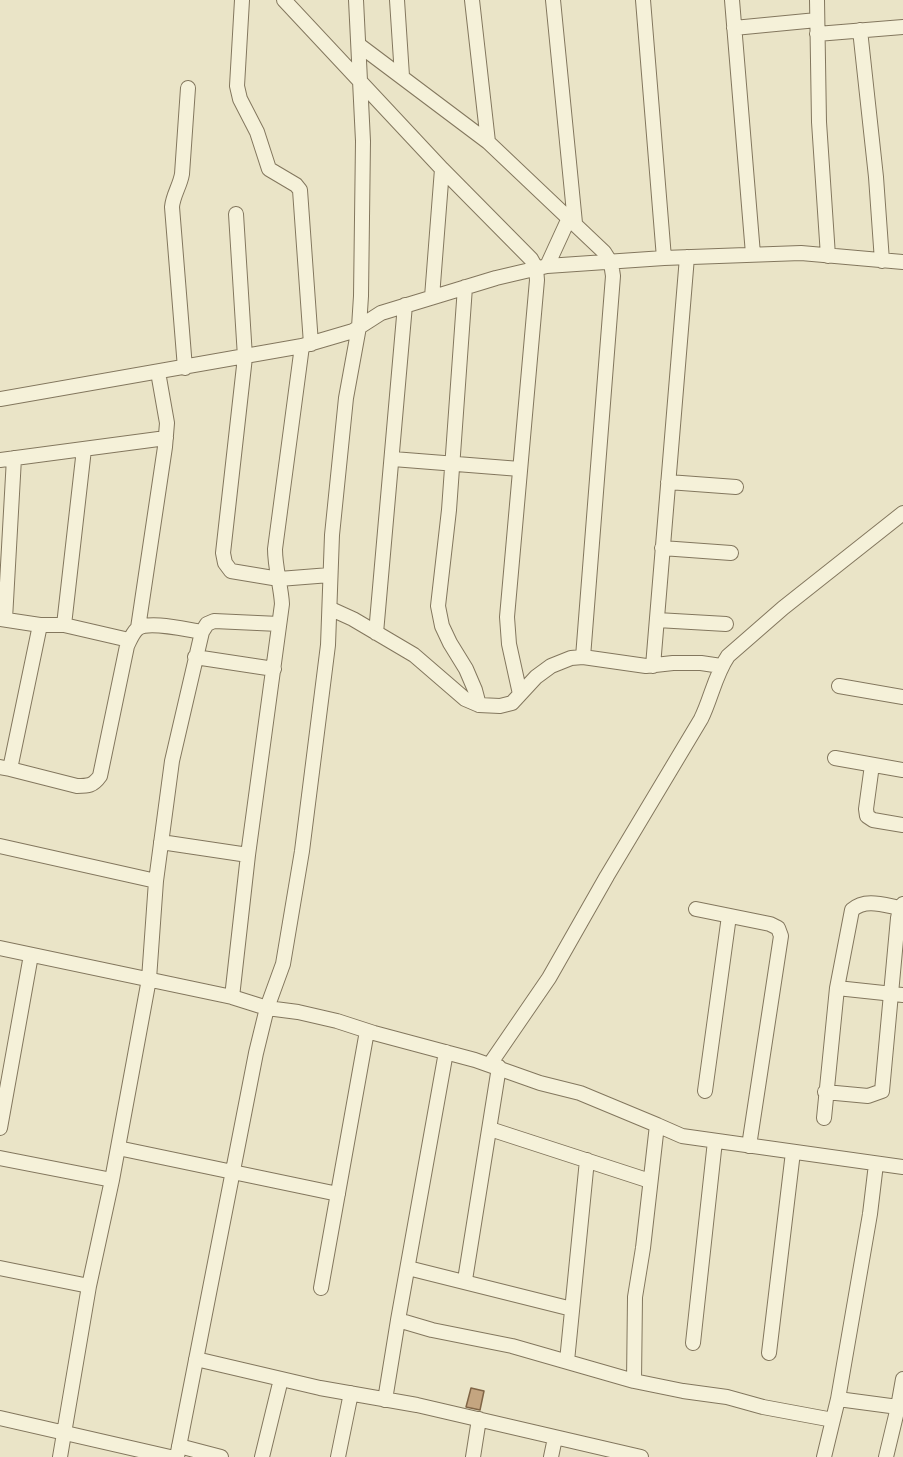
<!DOCTYPE html>
<style>
body{margin:0}
canvas{display:block;background:#eae4c7}
</style>
<canvas width="903" height="1457"></canvas>
<script>
const ctx = document.querySelector('canvas').getContext('2d');
ctx.lineJoin = 'round';
function paint(path, color) {
  ctx.fillStyle = color;
  ctx.fill(path, 'evenodd');
}
function trace(path, color, width, dash) {
  ctx.strokeStyle = color;
  ctx.lineWidth = width;
  ctx.lineCap = dash ? 'butt' : 'round';
  ctx.setLineDash(dash || []);
  ctx.stroke(path);
}
const building = new Path2D(`
 M471 1388 484 1391 480 1410 466 1407Z`);
const street = new Path2D(`
 M242 0 237 86 240 99 257 132 269 169 296 185 300 190 311 344
 M284 0 442 169 531 259 536 268 537 280 507 617 509 644 520 694
 M397 0 402 76
 M472 0 488 142
 M553 0 575 223
 M643 0 664 258
 M732 0 753 254
 M817 0 819 122 828 256
 M734 28 817 20
 M860 30 876 177 882 261
 M817 34 903 27
 M359 45 488 142 604 252 611 263 613 276 583 657
 M236 214 245 357 223 553 225 563 231 571 279 579 330 575
 M547 266 569 218
 M465 287 449 510 438 606 442 626 450 643 466 669 475 690 479 705
 M432 297 442 169
 M185 368 172 207C173 195 180 186 182 174L188 88
 M0 399 302 346 353 331 381 313 496 278 547 266 664 258 801 253 903 262
 M393 459 520 469
 M0 460 166 438
 M668 482 736 487
 M662 548 731 553
 M331 609 353 619 414 655 465 699 479 705 500 706 512 703 536 677 551 666 571 658 583 657 646 666 673 663H701L721 666
 M0 619 40 625H64L129 640
 M5 619 14 458
 M657 620 726 624
 M64 625 84 449
 M138 628 165 447 167 423 158 372
 M376 633 405 305
 M195 657 274 669
 M653 666 687 257
 M839 686 903 697
 M835 758 903 770
 M872 765 866 809 867 816 873 820 903 825
 M0 767 10 769 40 625
 M10 769 77 786C88 786 93 786 100 776L127 646C130 640 132 634 137 629 148 620 187 630 202 632
 M161 842 248 855
 M0 846 156 881
 M696 909 770 924 778 928 781 936 749 1146
 M0 948 232 997 267 1008 298 1012 337 1021 374 1033 475 1060 540 1083 580 1093 657 1125 643 1248 635 1297 634 1381
 M837 988 903 995
 M232 997 248 855 282 604C281 586 275 568 275 549L302 346
 M446 1052 398 1320 432 1330 512 1346 634 1381 683 1391 727 1397 763 1407 833 1420
 M490 1064 549 978 607 876 701 719C711 699 715 675 728 656L783 608 903 513
 M705 1091 729 916
 M825 1092 868 1096 882 1091 898 918 900 908 903 904
 M824 1118 837 988 852 910C865 898 884 905 900 908
 M657 1125 682 1136 903 1167
 M0 1128 31 955
 M490 1129 650 1181
 M118 1148 338 1194
 M0 1158 112 1180
 M0 1268 89 1286
 M408 1268 572 1309
 M465 1280 499 1067
 M321 1288 367 1031
 M693 1343 715 1141
 M769 1353 793 1152
 M196 1359 320 1388 417 1405 641 1457
 M567 1361 587 1160
 M838 1399 870 1214 876 1164
 M385 1400 398 1320
 M0 1418 170 1457
 M179 1446 221 1457
 M60 1457 89 1286 112 1180 149 979 156 881 172 761 202 632 207 624 214 621 279 624
 M177 1457 256 1053 267 1008 283 964 302 851 328 645 332 535 346 398 359 327 361 296 363 141 356 0
 M262 1457 281 1379
 M338 1457 351 1393
 M473 1457 479 1419
 M551 1457 555 1438
 M824 1457 838 1399 898 1407 903 1379
 M886 1457 898 1407 903 1408`);
paint(building, '#c4a580');
trace(building, '#806546', 1.5);
trace(street, '#83775e', 16);
trace(street, '#f5f1d9', 14);
</script>
